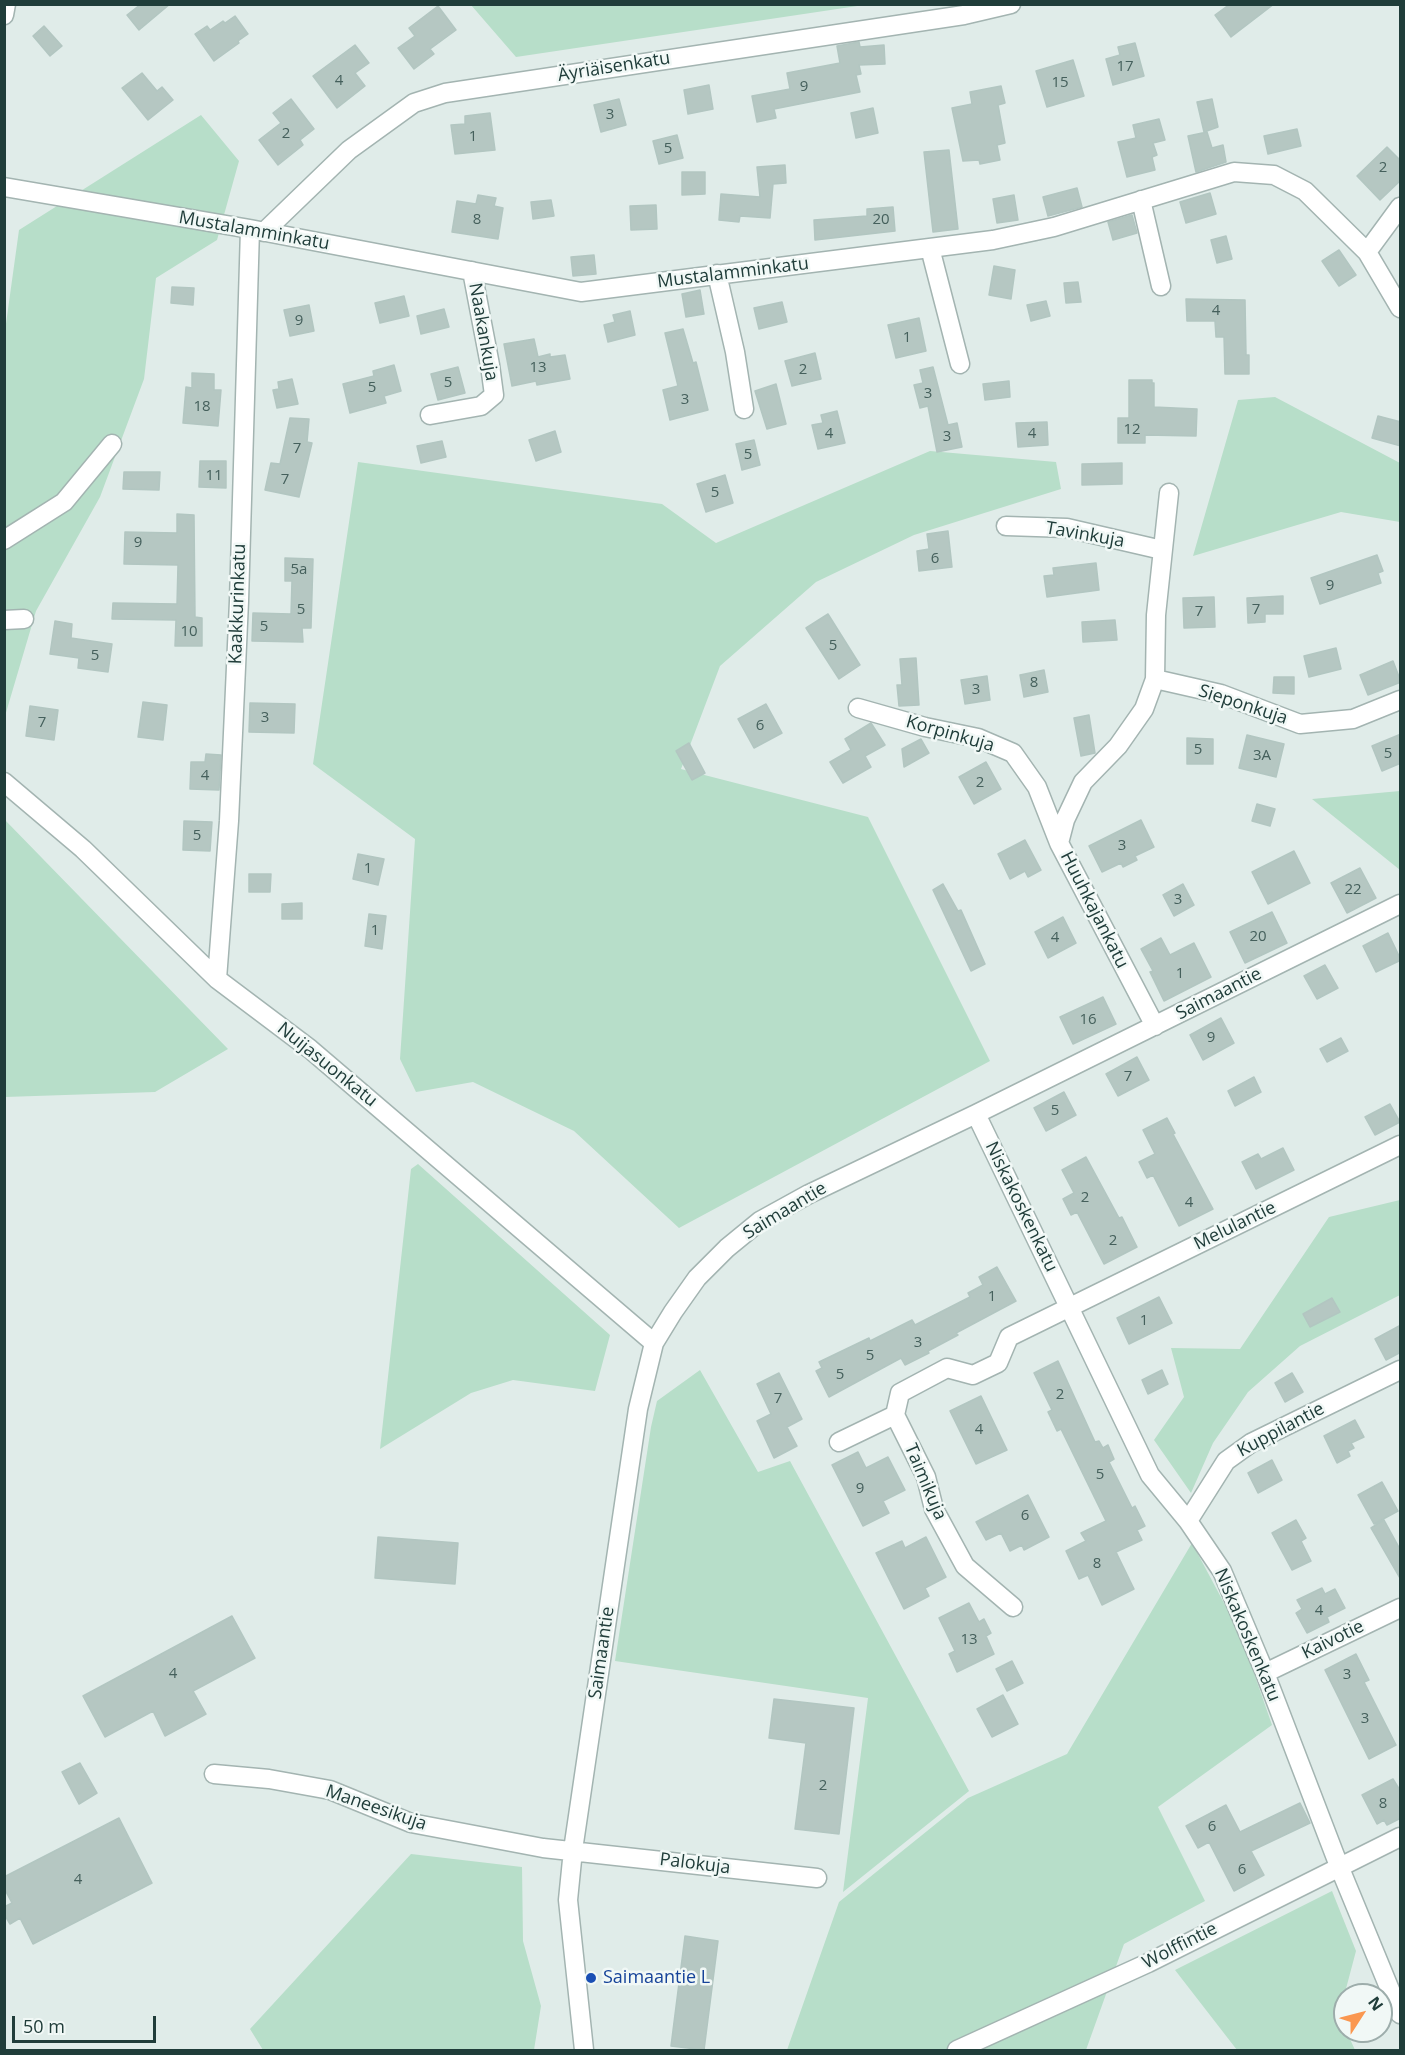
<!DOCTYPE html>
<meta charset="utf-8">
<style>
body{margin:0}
#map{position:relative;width:1405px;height:2055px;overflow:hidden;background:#e0ece9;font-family:"Open Sans",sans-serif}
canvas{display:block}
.frame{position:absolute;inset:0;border:6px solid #203d3a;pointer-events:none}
.north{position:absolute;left:1333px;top:1983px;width:60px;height:60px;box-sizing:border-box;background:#f1f8f6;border:2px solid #9dadab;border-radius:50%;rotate:54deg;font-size:16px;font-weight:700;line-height:24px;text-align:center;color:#203d3a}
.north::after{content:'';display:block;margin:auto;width:21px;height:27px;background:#fa9750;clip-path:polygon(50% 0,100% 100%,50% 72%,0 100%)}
.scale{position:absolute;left:12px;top:2016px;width:144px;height:27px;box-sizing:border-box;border:3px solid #203d3a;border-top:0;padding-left:8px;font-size:18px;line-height:21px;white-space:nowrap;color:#203d3a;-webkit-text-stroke:4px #f1f8f6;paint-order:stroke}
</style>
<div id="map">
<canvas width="1405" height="2055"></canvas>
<div class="frame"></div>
<div class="north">N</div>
<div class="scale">50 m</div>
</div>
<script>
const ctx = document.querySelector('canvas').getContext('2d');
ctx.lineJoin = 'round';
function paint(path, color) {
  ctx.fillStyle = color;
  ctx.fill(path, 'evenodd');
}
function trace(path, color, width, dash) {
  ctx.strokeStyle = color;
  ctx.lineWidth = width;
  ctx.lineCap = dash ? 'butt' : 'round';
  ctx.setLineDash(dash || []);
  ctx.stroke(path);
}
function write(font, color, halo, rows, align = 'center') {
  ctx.font = font + ' "Open Sans",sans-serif';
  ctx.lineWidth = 5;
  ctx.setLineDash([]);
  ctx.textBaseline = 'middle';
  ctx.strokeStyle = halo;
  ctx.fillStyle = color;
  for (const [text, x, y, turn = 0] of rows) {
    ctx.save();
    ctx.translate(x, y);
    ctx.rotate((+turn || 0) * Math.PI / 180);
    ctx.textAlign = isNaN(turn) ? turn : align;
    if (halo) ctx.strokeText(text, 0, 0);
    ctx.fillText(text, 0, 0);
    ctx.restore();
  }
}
const green = new Path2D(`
 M471 5H864L516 57Z
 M201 115 239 161 217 240 156 278 144 379 100 497 36 611 5 716 4 338 19 230Z
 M1275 397 1400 463V522L1341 512 1193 556 1238 400Z
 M930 451 1056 462 1061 489 914 535 816 582 720 666 681 769 868 817 990 1061 679 1228 574 1131 473 1082 416 1092 400 1059 415 839 313 764 358 462 662 504 716 543Z
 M1400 791V870L1312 799Z
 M4 820H5L228 1049 155 1092 5 1097Z
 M418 1164 610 1335 595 1391 513 1380 471 1393 380 1449 411 1169Z
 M1400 1200V1295L1300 1346 1248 1392 1213 1443 1191 1493 1154 1440 1184 1397 1171 1348 1240 1349 1329 1217Z
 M700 1370 758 1472 790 1461 969 1791 843 1892 868 1698 615 1661 651 1427 657 1401Z
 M1192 1543 1240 1633 1272 1725 1158 1807 1205 1901 1124 1944 1086 2050H787L839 1902 968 1798 1067 1754Z
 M411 1854 522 1867 523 1941 541 2006 534 2050H263L250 2029Z
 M1332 1891 1356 1951 1339 2015 1355 2050H1237L1175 1970Z`);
const building = new Path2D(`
 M141 4H170L139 30 127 15Z
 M1230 4H1274L1231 37 1215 15Z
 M438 6 456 30 430 49 434 54 414 69 398 48 415 36 409 28Z
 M235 16 248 34 238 41 239 43 214 61 195 34 207 26 210 30 223 21 225 23Z
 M44 26 62 46 50 56 33 36Z
 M859 42 860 47 884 45 885 64 859 65 861 74 856 75 860 92 774 109 776 118 757 122 752 96 790 89 787 73 840 63 837 46Z
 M1135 43 1144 76 1113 85 1106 59 1120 55 1118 47Z
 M355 45 369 63 355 73 365 86 337 108 313 76Z
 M1073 60 1084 96 1047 107 1036 71Z
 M142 73 157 91 162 87 173 100 148 120 122 88Z
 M709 85 713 109 688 114 684 90Z
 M1001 86 1005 103 998 105 1005 143 997 145 1000 160 980 164 979 160 963 161 952 108 972 104 970 92Z
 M291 99 314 129 300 140 303 145 278 165 259 140 281 123 273 113Z
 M619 99 626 125 601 132 594 105Z
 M1212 99 1218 127 1204 132 1197 102Z
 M873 108 878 133 856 138 851 113Z
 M490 113 495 150 455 154 451 125 465 124V116Z
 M1159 119 1165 140 1153 143 1157 155 1152 157 1155 170 1127 177 1118 142 1136 138 1133 125Z
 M1297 129 1301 146 1268 154 1264 136Z
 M1207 132 1212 148 1223 145 1226 162 1196 172 1188 136Z
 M677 135 683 158 659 164 653 141Z
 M1387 147 1401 161V180L1380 200 1357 176Z
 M949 150 958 229 933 232 924 152Z
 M785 165 786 183 773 184 770 218 740 216 739 222 719 220 721 194 760 197 757 167Z
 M682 172H705V194L682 195Z
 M1077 188 1082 207 1048 216 1043 197Z
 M1210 193 1216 214 1186 223 1180 202Z
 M478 195 496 198 494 206 503 208 498 239 452 232 457 201 476 204Z
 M1014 195 1018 220 997 223 993 199Z
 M551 200 554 216 533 219 531 202Z
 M656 205 657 229 631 230 630 206Z
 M893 207 895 231 815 240 814 220 867 216V209Z
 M1132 215 1137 233 1113 240 1108 222Z
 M1226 236 1232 259 1217 263 1211 240Z
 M1339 250 1356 275 1339 286 1322 261Z
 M594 255 596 274 573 276 571 257Z
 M994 266 1015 270 1011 299 989 295Z
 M1078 282 1081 302 1066 303 1064 283Z
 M172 287 194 288 193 305 171 303Z
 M700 290 704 314 686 317 682 294Z
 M404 296 409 316 380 323 375 303Z
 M1186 299 1245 300 1246 355H1249V374H1225L1224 337H1216L1215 321H1187Z
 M1046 301 1050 316 1031 321 1027 305Z
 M782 302 787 322 759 329 754 308Z
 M309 305 314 331 290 336 284 310Z
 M444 309 449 327 421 334 417 316Z
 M630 311 635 335 608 342 604 325 615 322 613 315Z
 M919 318 926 351 896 358 888 325Z
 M683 329 693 363 696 362 708 410 670 420 663 390 678 386 665 333Z
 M534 339 538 357 550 354V357L565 355 570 379 537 385 536 381 512 386 504 344Z
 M815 353 821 379 792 386 785 361Z
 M394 365 401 391 384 396 386 403 350 413 343 384 374 376 373 371Z
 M458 367 465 393 438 400 431 374Z
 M933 367 948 425 957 423 962 447 937 452 928 406 920 408 914 385 923 383 920 370Z
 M192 373 214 374V390H221L218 426 183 423 186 387 192 388Z
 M292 379 298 404 277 408 273 390 279 389 278 382Z
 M1129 380H1152V383H1154V407L1197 409 1196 436 1145 435V443H1118V418H1129Z
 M1009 381 1010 397 985 400 983 384Z
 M776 384 786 424 767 429 755 391Z
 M837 411 845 443 818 449 812 425 823 423 821 415Z
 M1378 416 1401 422V446L1372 438Z
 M290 418 309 419 307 442 312 443 299 497 265 490 271 463 280 464Z
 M1047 422 1048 445 1018 447 1016 423Z
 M555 431 561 452 536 461 529 440Z
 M754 440 760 465 742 470 736 444Z
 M442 441 446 457 421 463 417 446Z
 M200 461H226V488L199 487Z
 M1122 463V484L1082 485V464Z
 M124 472H160L159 490 123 489Z
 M725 475 733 503 706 512 697 484Z
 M177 514 194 515 195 617 202 618V646H175L176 620 112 619 113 603 177 604 178 565 124 564 125 532 177 533Z
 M948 531 952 567 919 571 917 551 929 549 927 534Z
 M1377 555 1383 571 1378 573 1381 583 1320 604 1311 578Z
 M285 558 313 559 311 628H302L303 642 252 641 253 613 291 614 292 581H285Z
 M1096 563 1099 590 1047 597 1044 576 1054 575 1053 568Z
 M1283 596V614H1265V622L1248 623 1247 598Z
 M1214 597 1215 627 1184 628 1183 598Z
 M828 614 860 665 839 679 806 628Z
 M1115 620 1117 640 1083 642 1082 622Z
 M55 621 72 624 71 638 112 644 108 672 78 668 79 658 50 654Z
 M1336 648 1341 669 1309 677 1304 656Z
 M916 658 919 705 899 706 897 685H902L900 659Z
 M1393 661 1401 682 1368 695 1360 675Z
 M1044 670 1048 692 1024 697 1020 675Z
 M987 676 990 700 965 704 961 680Z
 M1274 677H1294V694L1273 693Z
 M143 702 167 705 163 740 138 737Z
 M250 703 295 704 294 733 249 732Z
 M766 704 782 733 754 748 738 719Z
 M30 706 58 710 54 740 26 736Z
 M1089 715 1095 753 1081 756 1074 718Z
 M871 723 885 745 865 756 871 767 843 783 830 762 851 750 845 739Z
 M1401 734V763L1382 771 1372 746Z
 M1247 735 1284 744 1276 777 1239 768Z
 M1187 738 1213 739V764H1187Z
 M921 739 929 753 904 767 902 749Z
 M689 743 705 773 692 780 676 751Z
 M206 754 221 755 219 790 190 789 191 762H205Z
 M986 762 1001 789 974 804 959 777Z
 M1257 804 1275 809 1270 826 1252 821Z
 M1141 820 1154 847 1135 856 1137 860 1123 867 1121 863 1102 872 1089 846Z
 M184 821 212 822 210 851 183 850Z
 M1025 840 1041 870 1028 877 1025 871 1010 879 998 854Z
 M1294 851 1310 883 1268 904 1252 872Z
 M358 854 384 859 378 885 353 879Z
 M1360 868 1376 898 1347 913 1331 883Z
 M249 874H271L270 892H249Z
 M943 884 958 911 961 910 985 964 971 971 933 890Z
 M1183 884 1194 905 1174 916 1163 895Z
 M302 903V919H282V904Z
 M1272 912 1287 943 1245 963 1230 932Z
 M369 914 386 916 382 949 365 946Z
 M1063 917 1076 943 1048 958 1035 932Z
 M1388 933 1401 960 1376 972 1363 946Z
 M1161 938 1170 955 1194 943 1211 977 1164 1001 1150 972 1153 971 1141 949Z
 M1325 965 1338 988 1317 999 1304 976Z
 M1103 997 1116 1024 1073 1044 1060 1017Z
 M1221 1018 1234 1043 1203 1060 1190 1035Z
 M1341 1038 1348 1051 1327 1062 1320 1049Z
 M1137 1057 1149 1080 1118 1096 1106 1074Z
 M1254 1077 1261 1092 1235 1106 1228 1091Z
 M1064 1092 1076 1115 1046 1131 1034 1108Z
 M1390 1104 1400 1122 1375 1135 1365 1117Z
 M1167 1118 1175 1133 1173 1134 1213 1209 1179 1226 1153 1175 1147 1178 1139 1162 1155 1154 1143 1130Z
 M1283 1148 1294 1170 1256 1189 1242 1162 1258 1154 1261 1159Z
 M1086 1157 1119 1218 1122 1217 1137 1247 1104 1264 1077 1212 1071 1215 1063 1199 1074 1193 1062 1170Z
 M997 1267 1016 1301 956 1333 958 1335 928 1351 929 1353 905 1365 901 1358 829 1397 816 1371 822 1368 819 1362 869 1338 870 1341 912 1320 915 1325 970 1297 968 1293 983 1285 979 1277Z
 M1159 1297 1172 1323 1129 1344 1117 1318Z
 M1332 1298 1340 1312 1310 1327 1303 1314Z
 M1401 1325V1352L1386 1360 1375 1339Z
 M1058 1361 1095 1442 1099 1441 1103 1448 1108 1445 1114 1459 1109 1462 1132 1508 1135 1506 1145 1526 1137 1530 1142 1540 1116 1552 1134 1589 1102 1605 1088 1575 1079 1579 1066 1551 1086 1541 1081 1533 1106 1521 1061 1429 1057 1431 1048 1412 1052 1410 1034 1373Z
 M1162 1370 1168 1384 1148 1394 1142 1380Z
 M779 1373 802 1419 787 1427 797 1446 774 1458 757 1421 771 1414 757 1384Z
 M1292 1373 1303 1392 1285 1402 1275 1383Z
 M981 1396 1007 1450 976 1464 950 1411Z
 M1355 1420 1364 1437 1351 1443 1354 1448 1348 1451 1350 1456 1337 1463 1324 1436Z
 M858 1452 866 1468 888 1457 905 1490 883 1501 889 1513 863 1526 832 1465Z
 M1272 1460 1282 1480 1258 1493 1248 1473Z
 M1382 1482 1398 1511 1374 1524 1358 1495Z
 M1028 1495 1049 1537 1024 1550 1022 1545 1010 1551 1001 1533 986 1540 976 1522Z
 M1296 1520 1306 1538 1301 1541 1311 1561 1292 1570 1272 1533Z
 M1384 1520 1401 1551V1580L1371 1528Z
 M378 1537 458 1543 455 1584 375 1578Z
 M926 1537 946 1577 925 1588 929 1596 904 1609 876 1553 902 1541 905 1548Z
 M1322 1588 1325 1594 1335 1589 1345 1608 1327 1617 1329 1622 1307 1633 1296 1613 1302 1609 1297 1600Z
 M969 1603 979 1622 984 1619 991 1633 986 1636 994 1654 957 1672 949 1654 955 1651 939 1618Z
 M232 1616 255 1658 193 1691 206 1714 165 1736 153 1711 105 1737 83 1696Z
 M1356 1654 1369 1680 1364 1682 1396 1745 1369 1759 1325 1670Z
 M1012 1661 1023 1683 1007 1691 996 1669Z
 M1003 1695 1018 1724 992 1737 977 1709Z
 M774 1699 854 1708 839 1834 795 1829 806 1743 769 1738Z
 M80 1763 97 1793 79 1804 62 1772Z
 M1393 1779 1401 1792V1818L1387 1825 1384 1820 1377 1824 1362 1795Z
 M1300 1803 1310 1823 1251 1851 1264 1875 1234 1891 1209 1842 1198 1848 1186 1826 1226 1805 1240 1832Z
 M119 1818 152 1883 33 1944 20 1918 10 1924 4 1914V1907L12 1903 4 1888V1877Z
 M685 1936 718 1941 704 2050 671 2046Z`);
const minor = new Path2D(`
 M4 15 6 4
 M4 187 250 229 581 292 993 240 1054 227 1234 172 1274 175 1305 191 1367 252 1400 308
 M1141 200 1161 286
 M264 232 349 150 414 103 445 93 964 15 1011 4
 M930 248 960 364
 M1367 252 1400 207
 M717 274 735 352 744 409
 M430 415 481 406 494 395 490 365 472 271
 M1006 526 1067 528 1162 550
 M4 540 64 502 112 444
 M4 620 24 619
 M1155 679 1221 694 1300 724 1353 719 1400 700
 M858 708 925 727 978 738 1013 753 1037 787 1059 843
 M4 782 83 849 217 979 310 1049 654 1343
 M217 979 229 821 239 601 250 229
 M1155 1026 1059 843 1065 820 1083 782 1118 746 1144 709 1155 679 1156 615 1169 493
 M976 1114 1150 1475 1188 1521 1222 1571 1265 1673 1339 1866 1400 2014
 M839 1442 895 1415
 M1188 1521 1226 1461 1251 1443 1400 1370
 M1013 1607 965 1566 934 1509 926 1477 895 1415 900 1393 947 1368 973 1375 998 1363 1009 1337 1400 1145
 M1265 1673 1400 1608
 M214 1774 269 1779 330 1790 411 1823 543 1848 817 1878
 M584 2050 568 1900 573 1850 638 1409 654 1343 673 1312 697 1278 727 1248 760 1221 809 1194 976 1114 1400 904
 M957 2050 1148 1963 1400 1837`);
const markers = [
 [591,1978,6,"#1a4fb4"]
];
const numberNames = [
 ["17",1125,67],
 ["4",339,81],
 ["15",1060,83],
 ["9",804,87],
 ["3",610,115],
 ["2",286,134],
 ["1",473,137],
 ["5",668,149],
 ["2",1383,168],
 ["8",477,220],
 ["20",881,220],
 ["4",1216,311],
 ["9",299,321],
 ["1",907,338],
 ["13",538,368],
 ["2",803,370],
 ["5",448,383],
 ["5",372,388],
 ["3",928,394],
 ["3",685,400],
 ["18",202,407],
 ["12",1132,430],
 ["4",829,434],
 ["4",1032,434],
 ["3",947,437],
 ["7",297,449],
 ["5",748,455],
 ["11",214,476],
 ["7",285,480],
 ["5",715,493],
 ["9",138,543],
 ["6",935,559],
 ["5a",299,570],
 ["9",1330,586],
 ["5",301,610],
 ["7",1256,610],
 ["7",1199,612],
 ["5",264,627],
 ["10",189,632],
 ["5",833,646],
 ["5",95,656],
 ["8",1034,683],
 ["3",976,690],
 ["3",265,718],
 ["7",42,723],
 ["6",760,726],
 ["5",1198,750],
 ["5",1388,754],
 ["3A",1262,756],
 ["4",205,776],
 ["2",980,783],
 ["5",197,836],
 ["3",1122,846],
 ["1",368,869],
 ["22",1353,890],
 ["3",1178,900],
 ["1",375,931],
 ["20",1258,937],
 ["4",1055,938],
 ["1",1180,974],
 ["16",1088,1020],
 ["9",1211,1038],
 ["7",1128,1077],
 ["5",1055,1111],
 ["2",1085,1198],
 ["4",1189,1203],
 ["2",1113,1241],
 ["1",992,1297],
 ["1",1144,1321],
 ["3",918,1343],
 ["5",870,1356],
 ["5",840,1375],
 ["2",1060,1395],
 ["7",778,1399],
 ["4",979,1430],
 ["5",1100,1475],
 ["9",860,1489],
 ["6",1025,1516],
 ["8",1097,1564],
 ["4",1319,1611],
 ["13",969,1640],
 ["4",173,1674],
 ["3",1347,1675],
 ["3",1365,1719],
 ["2",823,1786],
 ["8",1383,1804],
 ["6",1212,1827],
 ["6",1242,1870],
 ["4",78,1880]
];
const streetNames = [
 ["Äyriäisenkatu",614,67,-9],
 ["Mustalamminkatu",254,231,10],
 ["Mustalamminkatu",733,273,-7],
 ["Naakankuja",483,332,80],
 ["Tavinkuja",1085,535,10],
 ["Kaakkurinkatu",238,604,-88],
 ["Sieponkuja",1243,705,18],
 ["Korpinkuja",950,734,16],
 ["Huuhkajankatu",1094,910,63],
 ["Saimaantie",1219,994,-27],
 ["Nuijasuonkatu",327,1065,39],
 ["Niskakoskenkatu",1021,1207,64],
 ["Saimaantie",785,1211,-31],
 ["Melulantie",1235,1226,-26],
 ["Kuppilantie",1281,1430,-28],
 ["Taimikuja",925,1482,67],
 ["Niskakoskenkatu",1247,1635,67],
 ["Kaivotie",1333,1640,-26],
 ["Saimaantie",602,1653,-82],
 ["Maneesikuja",376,1808,19],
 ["Palokuja",695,1864,7],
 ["Wolffintie",1180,1946,-27]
];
const transitNames = [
 ["Saimaantie L",603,1978]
];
paint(green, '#b7dec9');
paint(building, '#b5c7c2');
trace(building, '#b2c6c1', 1.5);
trace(minor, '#a3b4b1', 21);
trace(minor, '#fff', 18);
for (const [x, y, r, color] of markers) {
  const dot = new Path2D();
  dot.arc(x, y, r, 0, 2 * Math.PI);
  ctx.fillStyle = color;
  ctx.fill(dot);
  trace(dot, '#f1f8f6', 2);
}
write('15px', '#45605c', null, numberNames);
write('18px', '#203d3a', '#f1f8f6', streetNames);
write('18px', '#164399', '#f1f8f6', transitNames, 'left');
</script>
